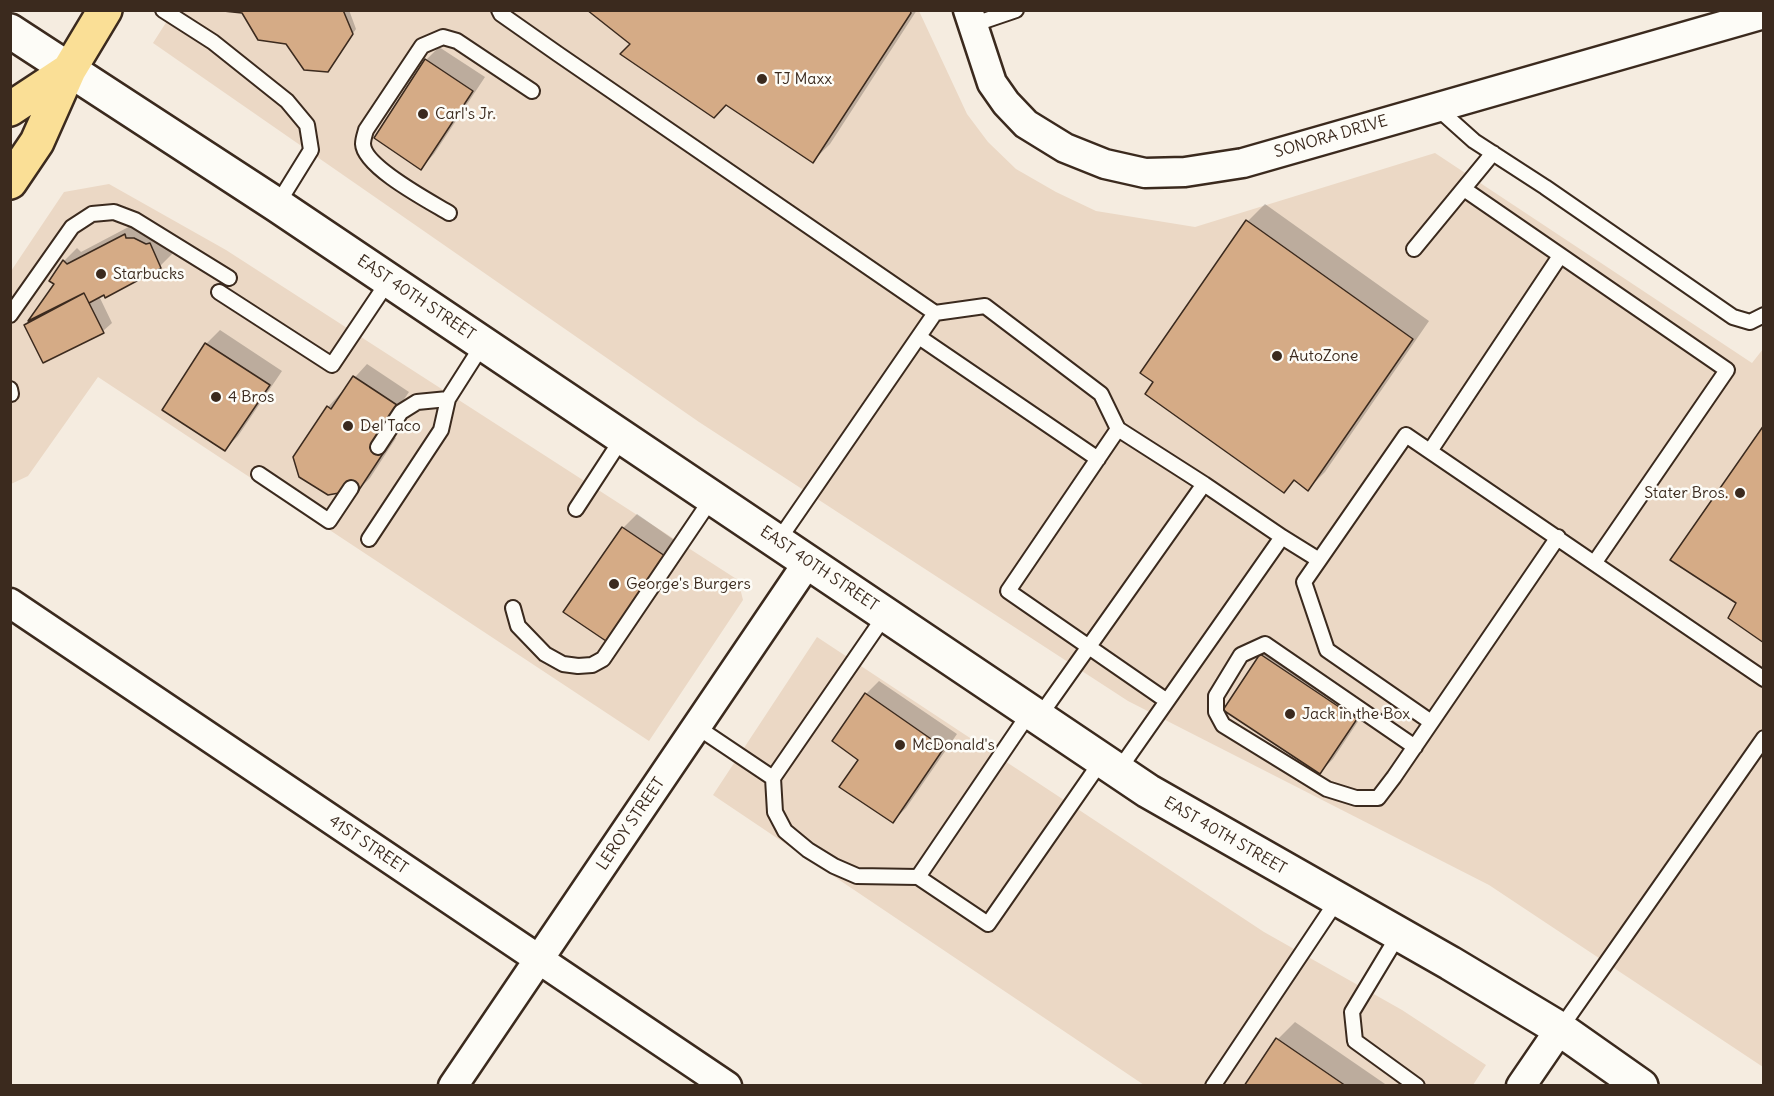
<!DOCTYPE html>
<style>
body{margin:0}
#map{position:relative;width:1774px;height:1096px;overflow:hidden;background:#f5ece0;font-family:Delius,sans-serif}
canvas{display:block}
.frame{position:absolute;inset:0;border:12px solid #3b2a1e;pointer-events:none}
</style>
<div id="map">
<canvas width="1774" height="1096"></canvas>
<div class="frame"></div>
</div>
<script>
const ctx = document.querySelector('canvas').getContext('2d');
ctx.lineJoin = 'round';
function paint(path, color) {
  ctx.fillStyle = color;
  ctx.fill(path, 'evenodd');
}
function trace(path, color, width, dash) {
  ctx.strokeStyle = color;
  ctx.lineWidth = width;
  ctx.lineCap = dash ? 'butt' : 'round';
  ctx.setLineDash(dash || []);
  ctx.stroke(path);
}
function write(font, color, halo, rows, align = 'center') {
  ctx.font = font + ' Delius,sans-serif';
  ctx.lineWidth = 5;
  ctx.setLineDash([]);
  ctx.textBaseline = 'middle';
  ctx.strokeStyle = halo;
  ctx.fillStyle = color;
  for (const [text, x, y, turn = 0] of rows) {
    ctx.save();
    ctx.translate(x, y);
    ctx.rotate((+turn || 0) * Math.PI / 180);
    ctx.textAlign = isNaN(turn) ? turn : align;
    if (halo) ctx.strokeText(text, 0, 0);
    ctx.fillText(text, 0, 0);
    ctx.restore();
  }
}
const built = new Path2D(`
 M174 10 919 11 967 114 988 142 1016 169 1056 192 1096 211 1195 227 1435 153 1752 363 1763 349V1067L1489 885 1128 701 699 422 153 43Z
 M109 184 226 250 738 580 743 600 649 741 98 377 28 476 11 484V271L64 192Z
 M817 637 1264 932 1402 1010 1486 1065 1473 1085H1144L713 795Z`);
const shadow = new Path2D(`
 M227 10H349L356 29 331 66 286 43 243 12Z
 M589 10H917L830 144 813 161 632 44Z
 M439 47 485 77 434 154 421 168 426 60Z
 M1265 204 1429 321 1325 472 1308 489 1295 479 1284 491 1142 373 1248 221Z
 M138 222 163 230 173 253 160 266 99 296 112 323 103 331 25 325 56 284 64 261 77 248 81 252Z
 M220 330 282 371 238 436 225 449 164 409 206 344Z
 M367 364 409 392 384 429 396 438 370 478 357 491 346 484 338 492 328 407Z
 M637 514 677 542 619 626 605 639 565 611 624 527Z
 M1274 642 1369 705 1333 759 1320 772 1261 655Z
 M879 681 957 734 906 808 893 821 860 759 866 694Z
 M1295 1022 1388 1086H1246L1278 1039Z`);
const building = new Path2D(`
 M343 10 353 34 328 72 304 70 286 44 258 40 242 13 214 10Z
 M587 10H910L911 13 813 163 726 105 714 118 620 54 630 44Z
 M425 59 473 91 421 170 374 138Z
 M1246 220 1413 339 1308 491 1294 480 1284 493 1145 394 1153 382 1140 373Z
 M125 234 126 238H134L146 244 150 243 161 268 105 298 104 295 89 303 84 293 28 321 54 284 49 281 63 260 67 264Z
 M84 293 104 333 43 363 24 325Z
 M205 343 270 385 225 451 162 410Z
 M353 376 397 405 372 443 384 452 357 493 345 484 339 493 328 495 299 477 293 457 327 406 331 409Z
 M1764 425V643L1728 618 1736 603 1670 560Z
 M622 527 665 556 606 641 563 612Z
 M1260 654 1357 719 1320 774 1223 710Z
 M865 693 944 748 893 823 839 787 858 760 832 741Z
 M1276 1038 1346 1086H1244Z`);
const service = new Path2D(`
 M163 10 213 42 287 101 307 125 311 150 277 205
 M499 10 501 14 558 54 935 313 778 541
 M972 25 1016 10
 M1436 107 1474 141 1545 187 1733 317 1750 322 1764 315
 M1464 189 1727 370 1595 562
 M449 213C429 201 364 167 363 144 363 139 365 134 366 130L422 46 443 37 457 41 532 91
 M1414 249 1493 153
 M219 292 332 365 389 280
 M935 313 985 306 1101 394 1118 429
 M10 315 72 227 92 214 114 212 135 220 229 278
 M919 337 1098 459
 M10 389 11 394
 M378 447 401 412 417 402 448 399
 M1430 451 1560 256
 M259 474 329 521 351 488
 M576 509 623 437
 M1282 537 1319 560
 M369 539 441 430 448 399 483 344
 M513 608 518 626 545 654 563 664 578 666 592 665 603 659 712 498
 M886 614 773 778 775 812 785 831 808 850 834 866 857 876 918 877 988 924 1102 760
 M1167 701 1008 591 1118 429 1204 484
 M1039 717 1204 484 1282 537 1118 771
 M1431 722 1327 650 1304 582 1406 435 1764 679
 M697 727 773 778
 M1415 747 1265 644 1241 655 1216 696V712L1223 725 1327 789 1356 798H1378L1394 777 1558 537
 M918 877 1030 712
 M1399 934 1352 1012 1355 1041 1417 1086
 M1560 1029 1764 738
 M1213 1086 1338 899`);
const minor = new Path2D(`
 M968 10 992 83 1006 103 1026 124 1065 148 1105 164 1145 173 1185 172 1243 163 1764 14
 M10 603 727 1086
 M453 1086 808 562
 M1521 1086 1560 1029`);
const secondary = new Path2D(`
 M10 31 277 205 1148 791 1450 963 1560 1029 1641 1086`);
const primary = new Path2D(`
 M10 109 69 70
 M10 182 37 142 69 70 105 10`);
const markers = [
 [762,79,6,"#3b2a1e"],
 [423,114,6,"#3b2a1e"],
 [101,274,6,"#3b2a1e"],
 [1277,356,6,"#3b2a1e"],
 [216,397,6,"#3b2a1e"],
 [348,426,6,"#3b2a1e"],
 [1740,493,6,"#3b2a1e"],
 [614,584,6,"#3b2a1e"],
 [1290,714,6,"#3b2a1e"],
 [900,745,6,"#3b2a1e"]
];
const poiNames = [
 ["TJ Maxx",774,79],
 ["Carl's Jr.",435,114],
 ["Starbucks",113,274],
 ["AutoZone",1289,356],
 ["4 Bros",228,397],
 ["Del Taco",360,426],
 ["Stater Bros.",1728,493,"right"],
 ["George's Burgers",626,584],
 ["Jack in the Box",1302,714],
 ["McDonald's",912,745]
];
const streetNames = [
 ["SONORA DRIVE",1331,137,-16],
 ["EAST 40TH STREET",416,298,34],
 ["EAST 40TH STREET",819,569,34],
 ["LEROY STREET",631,824,-56],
 ["EAST 40TH STREET",1225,836,30],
 ["41ST STREET",368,845,34]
];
paint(built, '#ebd8c5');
paint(shadow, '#0003');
paint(building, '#d5ab86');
trace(building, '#3b2a1e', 1.5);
trace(service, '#3b2a1e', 18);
trace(minor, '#3b2a1e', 33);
trace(secondary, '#3b2a1e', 38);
trace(primary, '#3b2a1e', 38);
trace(service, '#fdfcf7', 14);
trace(minor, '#fdfcf7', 28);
trace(secondary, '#fdfcf7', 33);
trace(primary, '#fadf96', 33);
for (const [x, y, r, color] of markers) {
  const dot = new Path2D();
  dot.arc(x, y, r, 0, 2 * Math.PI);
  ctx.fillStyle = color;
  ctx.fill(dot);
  trace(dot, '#fdfcf7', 2);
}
write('16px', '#3b2a1e', '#fdfcf7', poiNames, 'left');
write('16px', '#3b2a1e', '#fdfcf7', streetNames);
</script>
